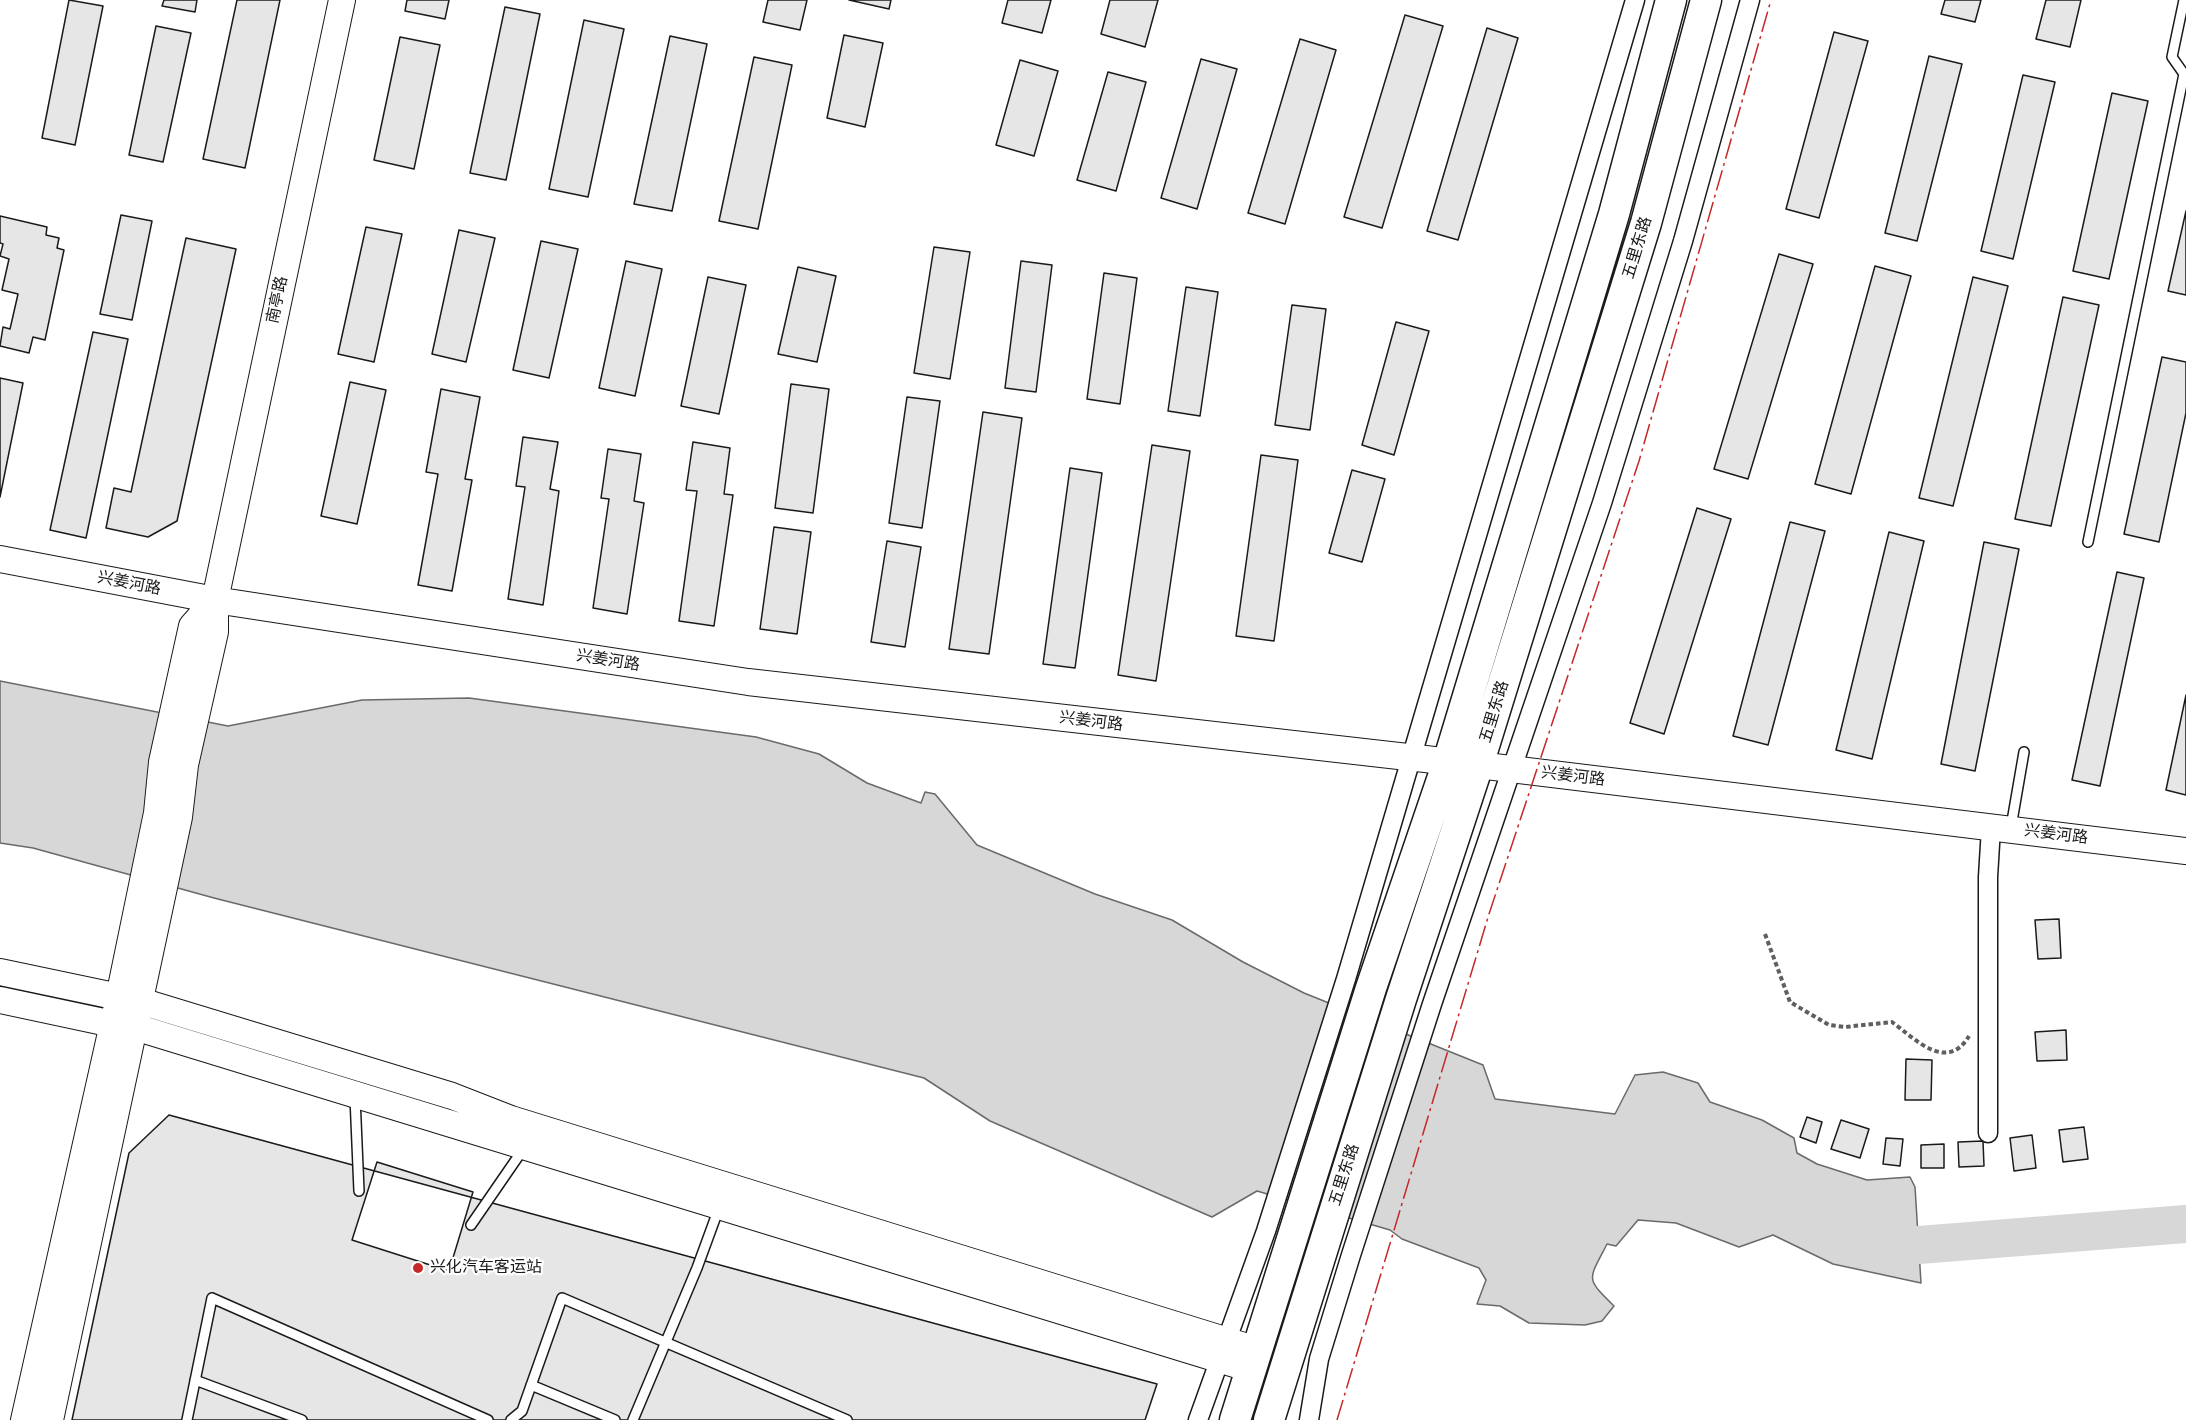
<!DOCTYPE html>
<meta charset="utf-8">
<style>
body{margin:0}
canvas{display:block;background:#fff}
</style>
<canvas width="2186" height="1420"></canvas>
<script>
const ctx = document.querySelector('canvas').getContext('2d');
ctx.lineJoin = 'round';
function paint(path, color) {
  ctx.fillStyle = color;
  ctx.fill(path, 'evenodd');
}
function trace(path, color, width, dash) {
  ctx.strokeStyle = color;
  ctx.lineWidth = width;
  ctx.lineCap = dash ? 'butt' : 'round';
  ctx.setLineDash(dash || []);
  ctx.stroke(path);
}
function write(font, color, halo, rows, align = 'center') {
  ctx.font = font + ' "Sofia Sans Condensed","Noto Sans SC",sans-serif';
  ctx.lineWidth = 4.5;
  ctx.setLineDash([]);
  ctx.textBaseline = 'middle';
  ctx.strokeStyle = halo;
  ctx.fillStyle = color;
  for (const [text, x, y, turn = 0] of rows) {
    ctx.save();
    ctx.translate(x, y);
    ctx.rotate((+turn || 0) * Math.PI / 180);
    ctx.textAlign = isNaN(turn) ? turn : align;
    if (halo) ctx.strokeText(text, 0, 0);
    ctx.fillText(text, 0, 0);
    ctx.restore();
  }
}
const water = new Path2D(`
 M0 681 228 726 362 700 469 698 756 737 819 754 867 783 921 803 925 792 935 794 977 845 1095 894 1172 920 1243 962 1304 993 1483 1065 1495 1099 1615 1114 1635 1075 1663 1072 1698 1083 1710 1102 1762 1120 1794 1138 1797 1153 1817 1164 1867 1180 1910 1177 1915 1187 1921 1283 1833 1264 1773 1235 1739 1247 1676 1223 1638 1220 1616 1246 1607 1244C1589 1280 1584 1277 1614 1306L1602 1321 1585 1325 1529 1323 1500 1306 1477 1304 1486 1280 1479 1268 1402 1239 1390 1230 1257 1191 1212 1217 990 1121 924 1078 214 898 33 848 0 843Z`);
const river = new Path2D(`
 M1868 1249 2186 1224`);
const building = new Path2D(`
 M69 0 103 6 75 145 42 138Z
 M164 0H197L195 12 162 6Z
 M237 0H280L245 168 203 159Z
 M407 0H449L445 19 405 11Z
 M768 0H807L800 30 763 22Z
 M849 0H891L889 9Z
 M1008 0H1051L1042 33 1002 23Z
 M1110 0H1158L1145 47 1101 34Z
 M1945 0H1981L1975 22 1941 14Z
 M2046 0H2081L2070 47 2036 39Z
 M505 7 540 14 506 180 470 173Z
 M1405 15 1443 26 1382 228 1344 217Z
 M584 20 624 29 588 197 549 189Z
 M156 26 191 33 163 162 129 155Z
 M1487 28 1518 38 1458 240 1427 231Z
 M1834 32 1868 41 1819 218 1786 209Z
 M844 35 883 43 865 127 827 118Z
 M670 36 707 44 672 211 634 204Z
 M400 37 440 45 414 169 374 160Z
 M1300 39 1336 50 1285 224 1248 213Z
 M1929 56 1962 64 1917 241 1885 233Z
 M754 57 792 65 758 229 719 221Z
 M1201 59 1237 69 1197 209 1161 198Z
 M1020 60 1058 71 1034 156 996 145Z
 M1108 72 1146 82 1116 191 1077 180Z
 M2023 75 2055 82 2013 259 1981 251Z
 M2112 93 2148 101 2109 279 2073 271Z
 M2186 211V295L2168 291Z
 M121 215 152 221 132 320 100 314Z
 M0 216 47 227 46 235 59 238 57 248 64 250 45 340 33 337 29 353 0 346 3 327 10 329 18 294 2 290 9 259 0 256 3 244 0 243Z
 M366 227 402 234 374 362 338 354Z
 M459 230 495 238 466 362 432 354Z
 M186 238 236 249 177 521 148 537 106 528 114 488 131 492Z
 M541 241 578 249 549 378 513 370Z
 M934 247 970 252 950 379 914 373Z
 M1779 254 1813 264 1748 479 1714 469Z
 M626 261 662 269 635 396 599 388Z
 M1021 261 1052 265 1036 392 1005 388Z
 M1875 266 1911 276 1851 494 1815 484Z
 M798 267 836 276 817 362 778 354Z
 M1104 273 1137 278 1120 404 1087 399Z
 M708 277 746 285 719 414 681 406Z
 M1973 277 2008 286 1953 506 1919 498Z
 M1186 287 1218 292 1200 416 1168 411Z
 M2063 297 2099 305 2051 526 2015 519Z
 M1292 305 1326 309 1310 430 1275 425Z
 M1396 322 1429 331 1394 455 1362 445Z
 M93 332 128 339 86 538 50 530Z
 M2162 357 2186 362V413L2159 542 2124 534Z
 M0 378 23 383 0 497Z
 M350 382 386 390 357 524 321 516Z
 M791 384 829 389 813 513 775 508Z
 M441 389 480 397 465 479 472 480 452 591 418 585 438 474 426 472Z
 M907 397 940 401 922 528 889 523Z
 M983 412 1022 418 989 654 949 649Z
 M523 437 558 442 550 489 559 491 543 605 508 599 525 487 516 486Z
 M693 442 730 448 724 494 733 495 714 626 679 621 697 491 686 490Z
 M1152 445 1190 451 1156 681 1118 675Z
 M608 449 641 454 634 501 644 503 627 614 593 608 609 499 601 498Z
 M1261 455 1298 460 1274 641 1236 636Z
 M1070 468 1102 473 1075 668 1043 664Z
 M1352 470 1385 479 1362 562 1329 553Z
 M1697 508 1731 519 1664 734 1630 723Z
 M1790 522 1825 531 1768 745 1733 736Z
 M774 527 811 532 797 634 760 629Z
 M1889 532 1924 541 1872 759 1836 750Z
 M887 541 921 547 905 647 871 642Z
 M1984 542 2019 549 1975 771 1941 764Z
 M2117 572 2144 578 2100 786 2072 780Z
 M2186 695V795L2166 790Z
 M2059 919 2061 958 2038 959 2035 920Z
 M2066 1030 2067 1060 2037 1061 2035 1032Z
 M1906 1059 1932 1060 1931 1100H1905Z
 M169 1115 1157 1384 1145 1420H72L129 1153Z
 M1807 1117 1822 1122 1816 1143 1800 1137Z
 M1841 1120 1869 1129 1860 1158 1831 1149Z
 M2084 1127 2088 1159 2063 1162 2059 1130Z
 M2032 1135 2036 1168 2014 1171 2010 1138Z
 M1886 1138 1903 1139 1900 1166 1883 1164Z
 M1983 1141 1984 1166 1959 1167 1958 1142Z
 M1944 1144V1168H1921V1145Z
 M377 1162 473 1192 449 1271 352 1240Z`);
const path = new Path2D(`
 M1765 934 1790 1002 1829 1025 1845 1027 1892 1022C1915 1039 1947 1073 1969 1036`);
const lane = new Path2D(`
 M2088 542 2184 74 2172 57 2184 0
 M2011 827 2024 752
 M355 1097 359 1191
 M471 1225 524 1148
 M195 1380 302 1420
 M531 1385 615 1420
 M187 1420 212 1298 488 1420
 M511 1420 522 1411 562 1298 847 1420
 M633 1420 697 1268 719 1208`);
const street = new Path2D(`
 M1988 1133V877L1991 828
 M1198 1420 1266 1231 1346 979 1635 0
 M1309 1420 1319 1359 1351 1255 1432 1004 1602 503 1683 241 1750 0`);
const secondary = new Path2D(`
 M0 559 215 600 748 682 1478 765 2186 851
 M0 972 119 997
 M0 1000 113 1024
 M140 1001 452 1096 511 1119 1257 1350
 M135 1027 1251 1369
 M24 1420 119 997 157 813 162 762 192 626 215 600
 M50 1420 179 817 185 765 215 632V600L342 0`);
const primary = new Path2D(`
 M1235 1420 1371 988 1448 762 1614 214 1671 0
 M1269 1420 1401 999 1478 765 1646 223 1706 0`);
const power = new Path2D(`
 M1337 1420 1489 914 1639 461 1771 0`);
const markers = [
 [418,1268,6,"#c62828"]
];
const streetNames = [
 ["五里东路",1638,248,-73],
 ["南亭路",278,300,-78],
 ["兴姜河路",129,584,11],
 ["兴姜河路",608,661,9],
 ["五里东路",1495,712,-73],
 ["兴姜河路",1091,722,7],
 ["兴姜河路",1573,777,7],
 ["兴姜河路",2056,835,7],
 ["五里东路",1345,1175,-72]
];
const poiNames = [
 ["兴化汽车客运站",430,1268]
];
paint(water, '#d7d7d7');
trace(water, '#6a6a6a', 1.5);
trace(river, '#d7d7d7', 38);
paint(building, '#e6e6e6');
trace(building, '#1a1a1a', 1.5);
trace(lane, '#1a1a1a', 12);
trace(street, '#1a1a1a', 21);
trace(secondary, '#1a1a1a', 28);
trace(primary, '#1a1a1a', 33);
trace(path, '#5f5f5f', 4, [4.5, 3]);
trace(lane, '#fff', 9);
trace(street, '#fff', 18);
trace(secondary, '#fff', 26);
trace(primary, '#fff', 30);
trace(power, '#c62828', 1.5, [21, 4.5, 3, 4.5]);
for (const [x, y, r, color] of markers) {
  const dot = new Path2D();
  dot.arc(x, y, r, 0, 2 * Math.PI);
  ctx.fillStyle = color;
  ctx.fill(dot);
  trace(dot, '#fff', 2);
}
write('16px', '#1a1a1a', '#fff', streetNames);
write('16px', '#1a1a1a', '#fff', poiNames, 'left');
</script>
